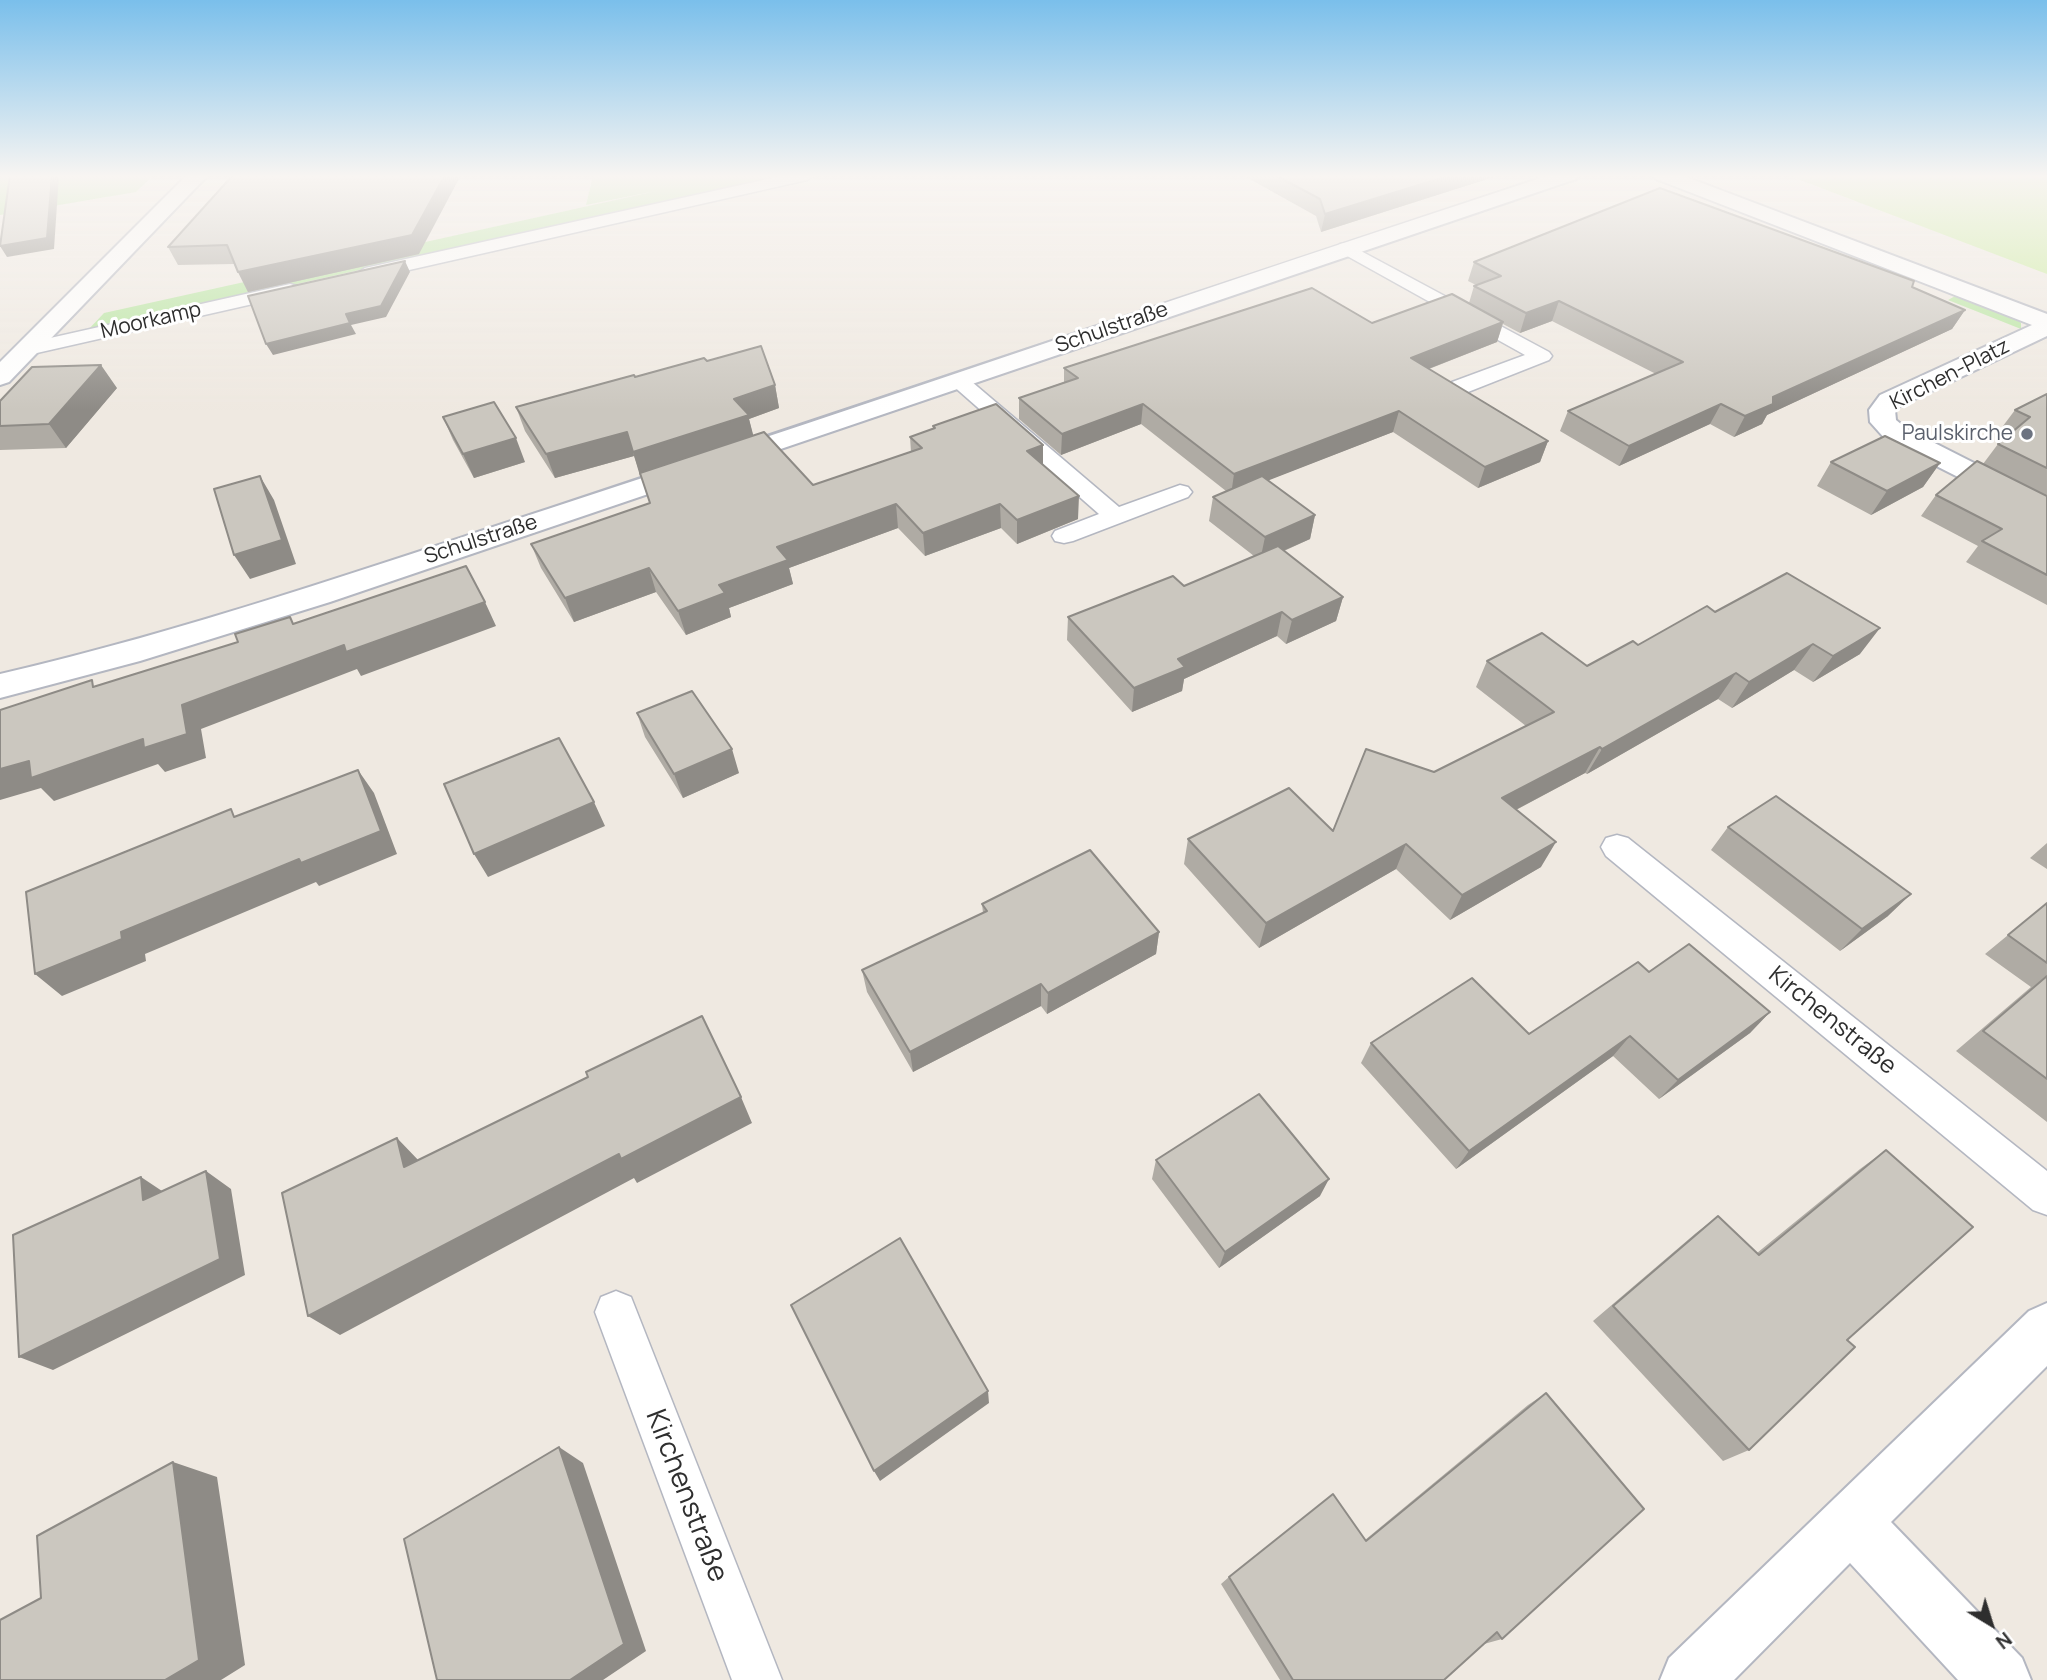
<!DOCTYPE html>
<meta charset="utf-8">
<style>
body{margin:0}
#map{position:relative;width:2047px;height:1680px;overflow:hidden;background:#efe9e1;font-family:Manrope,sans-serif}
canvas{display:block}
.north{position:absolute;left:1956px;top:1589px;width:70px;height:70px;-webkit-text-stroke:5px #fff;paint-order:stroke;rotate:142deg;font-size:19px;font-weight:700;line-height:28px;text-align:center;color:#2e2e2e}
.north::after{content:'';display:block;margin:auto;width:24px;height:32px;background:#2e2e2e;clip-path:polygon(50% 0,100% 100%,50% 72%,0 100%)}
</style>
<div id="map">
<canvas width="2047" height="1680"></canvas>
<div class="north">N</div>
</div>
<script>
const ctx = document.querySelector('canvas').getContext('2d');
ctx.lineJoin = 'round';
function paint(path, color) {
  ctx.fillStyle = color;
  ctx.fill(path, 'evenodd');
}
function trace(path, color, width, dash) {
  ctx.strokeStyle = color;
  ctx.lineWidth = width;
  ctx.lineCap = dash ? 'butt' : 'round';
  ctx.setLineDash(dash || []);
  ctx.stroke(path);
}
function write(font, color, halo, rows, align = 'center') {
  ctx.font = font + ' Manrope,sans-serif';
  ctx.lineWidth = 6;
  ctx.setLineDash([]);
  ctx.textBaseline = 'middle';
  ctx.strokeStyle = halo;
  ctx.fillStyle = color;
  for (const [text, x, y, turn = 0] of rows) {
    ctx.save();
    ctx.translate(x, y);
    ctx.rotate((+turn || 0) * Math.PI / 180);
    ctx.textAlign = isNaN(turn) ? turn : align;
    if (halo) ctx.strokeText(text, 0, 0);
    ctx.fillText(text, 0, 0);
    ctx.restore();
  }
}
const green = new Path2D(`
 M0 175H154L136 192 0 215Z
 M593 175H784L87 331 104 313 656 191 586 205Z
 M1957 295 2017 319 2021 323V329L1948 300Z`);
const pitch = new Path2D(`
 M1787 175H2047V274L2039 271Z`);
const service = new Path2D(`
 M786 175H815L807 180 365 280 356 274 365 268Z
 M1346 243 1549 352 1552 356 1549 360 1468 392H1452L1449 387 1452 382 1525 355 1340 252 1337 248 1340 244Z
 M290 284 297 286 300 290 297 294 28 355 21 353 18 349 21 345 28 343Z
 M958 374 965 376 1119 507 1180 485 1188 487 1192 492 1188 497 1073 541 1064 543 1055 541 1052 536 1055 531 1099 514 951 384 947 380 951 376Z
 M1617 835 1628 838 2047 1171V1215L2033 1210 1606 856 1601 847 1606 838Z
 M616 1291 631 1297 782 1680H732L595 1312 601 1297Z`);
const minor = new Path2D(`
 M187 175H208L9 382 0 385V362Z
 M1550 175H1579L1576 179 330 602 140 661 0 698V674C186 631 367 568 548 509 883 400 1215 284 1550 175Z
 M1653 175H1681L2047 314V336L1898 407 1895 410 1896 420 1907 429 2047 500V520L2037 517 1887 441 1870 422 1869 410 1880 395 2032 325 1656 179Z
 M2047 1303V1366L1891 1522 2022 1658 2031 1680H1958L1850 1563 1734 1680H1660L1669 1658 2029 1311Z`);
const wall = new Path2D(`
 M233 175 419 254 248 292 234 264 178 265 168 247Z
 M1247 175H1500L1321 232 1316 216 1246 177Z
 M1474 262 1912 287 1965 310 1952 329 1767 415 1762 424 1734 437 1710 424 1619 466 1560 431 1568 411 1656 374 1552 321 1520 333 1503 324 1497 342 1429 369 1548 441 1540 462 1478 488 1393 432 1268 480 1315 515 1310 539 1284 551 1343 597 1336 621 1286 644 1277 636 1184 679 1182 691 1132 712 1067 640 1068 617 1184 586 1254 556 1209 521 1213 497 1226 491 1141 424 1061 455 1019 419V398L1064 382V368L1372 323 1469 303 1474 286 1476 285 1468 281Z
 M707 361 775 385 779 408 749 419 753 436 813 485 911 452 910 437 933 429V426L1043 445V465L1078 519 1017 544 1001 528 925 556 898 528 789 568 793 584 729 608 731 617 686 635 656 592 574 622 541 568 531 544 650 503 634 456 555 478 525 431 516 407 635 377Z
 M117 388 66 448 0 450V401Z
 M2047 394V605L1966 562 1978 546 1921 516 1936 495 1983 464 1998 444 2009 435 2000 430 2015 410Z
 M443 417 525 462 474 478 453 440Z
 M1831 462 1940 463 1923 487 1871 515 1817 486Z
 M1715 612 1860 654 1813 682 1794 670 1732 708 1718 699 1587 774 1585 773 1516 810 1541 867 1450 920 1396 869 1259 948 1184 864 1188 839 1333 831 1434 772 1526 726 1476 687 1487 661 1587 666Z
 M637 713 739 773 683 798 645 737Z
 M1728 827 1888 916 1840 951 1711 850Z
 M2047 843V869L2030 858Z
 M2047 903V1122L1956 1051 2031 987 1985 954Z
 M982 904 1159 932 1156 954 1047 1014 1041 1006 913 1072 867 992 862 970 983 913Z
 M1649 972 1770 1012 1750 1033 1659 1099 1613 1056 1456 1169 1361 1063 1371 1043 1529 1034Z
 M1886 1150 1847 1340 1749 1450 1723 1461 1593 1321 1696 1233 1718 1216 1757 1253 1860 1169Z
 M1156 1160 1320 1196 1219 1268 1152 1179Z
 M1546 1393 1502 1639 1484 1644 1444 1680H1280L1221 1584 1229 1577 1365 1540 1528 1405Z`);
const shadedWall = new Path2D(`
 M52 175H59L54 249 7 257 0 246Z
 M445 175H461L419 254 248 292 238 272Z
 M1451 175H1500L1321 232 1325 214Z
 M405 261 410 272 386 317 351 325 356 334 273 355 266 344 346 314Z
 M1559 301 1552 321 1520 333 1526 313Z
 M1965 310 1952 329 1767 415 1762 424 1734 437 1745 416 1773 397Z
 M1503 322 1497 342 1405 378 1411 358Z
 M101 365 117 388 66 448 49 424Z
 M775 385 779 408 749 419 754 438 640 476 633 452 734 399Z
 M1143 404 1141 424 1061 455 1062 434Z
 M1721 404 1710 424 1619 466 1629 446Z
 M1399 411 1393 432 1231 495 1234 474Z
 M627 432 634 456 555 478 546 454Z
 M516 438 525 462 474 478 463 454Z
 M1548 441 1540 462 1478 488 1485 467Z
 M1043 445V468L1027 451Z
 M1940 463 1923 487 1871 515 1887 491Z
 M260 476 274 500 296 564 250 579 234 555Z
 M1079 496 1078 519 1017 544V520Z
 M896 504 898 528 789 568 793 584 729 608 731 617 686 635 678 611 777 547Z
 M1000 504 1001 528 925 556 923 533Z
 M1315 515 1310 539 1260 561 1265 537Z
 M649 568 656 592 574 622 565 598Z
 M1343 597 1336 621 1286 644 1292 620Z
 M485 602 496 626 361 676 357 669 201 729 206 758 165 772 158 764 54 801 41 788 0 800V769L182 705 344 645Z
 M1282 612 1277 636 1184 679 1182 691 1132 712 1134 688 1178 659Z
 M1880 628 1860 654 1813 682 1833 656Z
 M1813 644 1794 670 1732 708 1749 682Z
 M1736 673 1718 699 1587 774 1602 749Z
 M1600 747 1585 773 1489 824 1502 798Z
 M732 749 739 773 683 798 674 774Z
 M358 770 374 793 397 854 319 886 316 882 145 954 146 961 62 996 35 974 121 932Z
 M594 802 605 826 488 877 474 854Z
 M1556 842 1541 867 1450 920 1462 895Z
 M1406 844 1396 869 1259 948 1266 923Z
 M1911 894 1888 916 1840 951 1862 929Z
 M1159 932 1156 954 1047 1014 1048 993Z
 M1041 984V1006L913 1072 910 1052Z
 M1770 1012 1750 1033 1659 1099 1678 1080Z
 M1630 1036 1613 1056 1456 1169 1469 1151Z
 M741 1097 752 1123 637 1183 634 1178 340 1335 308 1316 619 1154Z
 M397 1138 421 1163 404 1167Z
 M206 1171 231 1189 245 1275 53 1370 19 1357Z
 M141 1177 168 1195 143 1200Z
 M1329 1179 1320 1196 1219 1268 1225 1252Z
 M988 1391 989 1403 880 1481 874 1471Z
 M559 1447 583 1463 646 1651 603 1680H570Z
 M173 1462 217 1477 245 1665 221 1680H165Z`);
const building = new Path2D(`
 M10 175H52L47 238 0 246Z
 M233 175H445L412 235 238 272 227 245 168 247Z
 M1275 175H1451L1325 214 1320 199Z
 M1660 188 1914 281 1912 287 1965 310 1773 397V404L1745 416 1721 404 1629 446 1568 411 1683 362 1559 301 1526 313 1474 286 1501 276 1474 262Z
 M405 261 381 306 346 314 350 323 266 344 248 296Z
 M1312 288 1372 323 1452 294 1503 322 1411 358 1548 441 1485 467 1399 411 1234 474 1143 404 1062 434 1019 398 1078 378 1064 368Z
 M761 346 775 385 734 399 749 415 633 452 627 432 546 454 516 407 634 375 635 377 704 358 707 361Z
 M101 365 49 424 0 426V401L32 367Z
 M2047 394V468L1998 444 2030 417 2015 410Z
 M494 402 516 438 463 454 443 417Z
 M996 404 1043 445 1027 451 1079 496 1017 520 1000 504 923 533 896 504 777 547 788 560 719 585 725 593 678 611 649 568 565 598 531 544 650 503 640 473 764 432 813 485 922 448 910 437 935 428 933 426Z
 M1885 436 1940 463 1887 491 1831 462Z
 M1977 461 2047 496V575L1982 541 2002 529 1936 495Z
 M260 476 282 540 234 555 214 489Z
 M1262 476 1315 515 1265 537 1213 497Z
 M1278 546 1343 597 1292 620 1282 612 1178 659 1185 667 1134 688 1068 617 1173 576 1184 586Z
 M466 566 485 602 346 652 344 645 182 705 187 734 144 748 143 739 31 778 29 761 0 769V710L92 680 93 687 238 642 235 634 290 617 293 624Z
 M1787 573 1880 628 1833 656 1813 644 1749 682 1736 673 1602 749 1600 747 1502 798 1556 842 1462 895 1406 844 1266 923 1188 839 1289 788 1333 831 1366 749 1434 772 1554 712 1487 661 1542 633 1587 666 1633 641 1638 645 1707 606 1715 612Z
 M692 691 732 749 674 774 637 713Z
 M559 738 594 802 474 854 444 784Z
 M358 770 381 831 301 863 299 859 121 932 122 939 35 974 26 892 231 809 234 817Z
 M1776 796 1911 894 1862 929 1728 827Z
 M1090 850 1159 932 1048 993 1041 984 910 1052 862 970 987 911 982 904Z
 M2047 903V963L2008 935Z
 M1689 944 1770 1012 1678 1080 1630 1036 1469 1151 1371 1043 1472 978 1529 1034 1638 962 1649 972Z
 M2047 976V1079L1983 1031Z
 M702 1016 741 1097 621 1159 619 1154 308 1316 282 1193 397 1138 404 1167 588 1077 586 1072Z
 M1259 1094 1329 1179 1225 1252 1156 1160Z
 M1886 1150 1973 1227 1847 1340 1855 1347 1749 1450 1613 1306 1718 1216 1759 1255Z
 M206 1171 220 1259 19 1357 13 1235 141 1177 143 1200Z
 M900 1238 988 1391 874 1471 791 1305Z
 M1546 1393 1644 1509 1502 1639 1497 1632 1444 1680H1293L1229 1577 1333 1494 1366 1541Z
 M559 1447 624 1644 570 1680H437L404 1539Z
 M173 1462 199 1660 165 1680H0V1620L41 1598 37 1536Z`);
const markers = [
 [2027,434,7,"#6b7280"]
];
const farStreetnames = [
 ["Moorkamp",151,321,-13],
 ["Schulstraße",1112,328,-19],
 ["Kirchen-Platz",1950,375,-27],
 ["Schulstraße",481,540,-18]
];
const farWorshipnames = [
 ["Paulskirche",2013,434]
];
const streetNames = [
 ["Kirchenstraße",1832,1021,39]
];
const nearStreetnames = [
 ["Kirchenstraße",686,1496,69]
];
paint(green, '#b6e59e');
paint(pitch, '#c9ec9a');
trace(service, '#b4b7c1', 3);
trace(minor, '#b4b7c1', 4);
paint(service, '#fff');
paint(minor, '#fff');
paint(wall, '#afaba4');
paint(shadedWall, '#8e8b86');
paint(building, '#cbc7bf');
trace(building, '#8e8b86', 2);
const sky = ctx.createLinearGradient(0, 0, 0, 410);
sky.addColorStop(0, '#7abfeb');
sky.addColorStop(0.43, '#f8f5f2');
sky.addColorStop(1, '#f8f5f200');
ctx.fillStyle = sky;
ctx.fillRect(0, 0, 2047, 410);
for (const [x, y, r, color] of markers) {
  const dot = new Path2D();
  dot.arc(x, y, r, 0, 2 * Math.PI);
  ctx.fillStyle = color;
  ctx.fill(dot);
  trace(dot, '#fff', 2.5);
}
write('21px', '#2e2e2e', '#fff', farStreetnames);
write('21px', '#5b616d', '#fff', farWorshipnames, 'right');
write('24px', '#2e2e2e', '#fff', streetNames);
write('28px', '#2e2e2e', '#fff', nearStreetnames);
</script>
